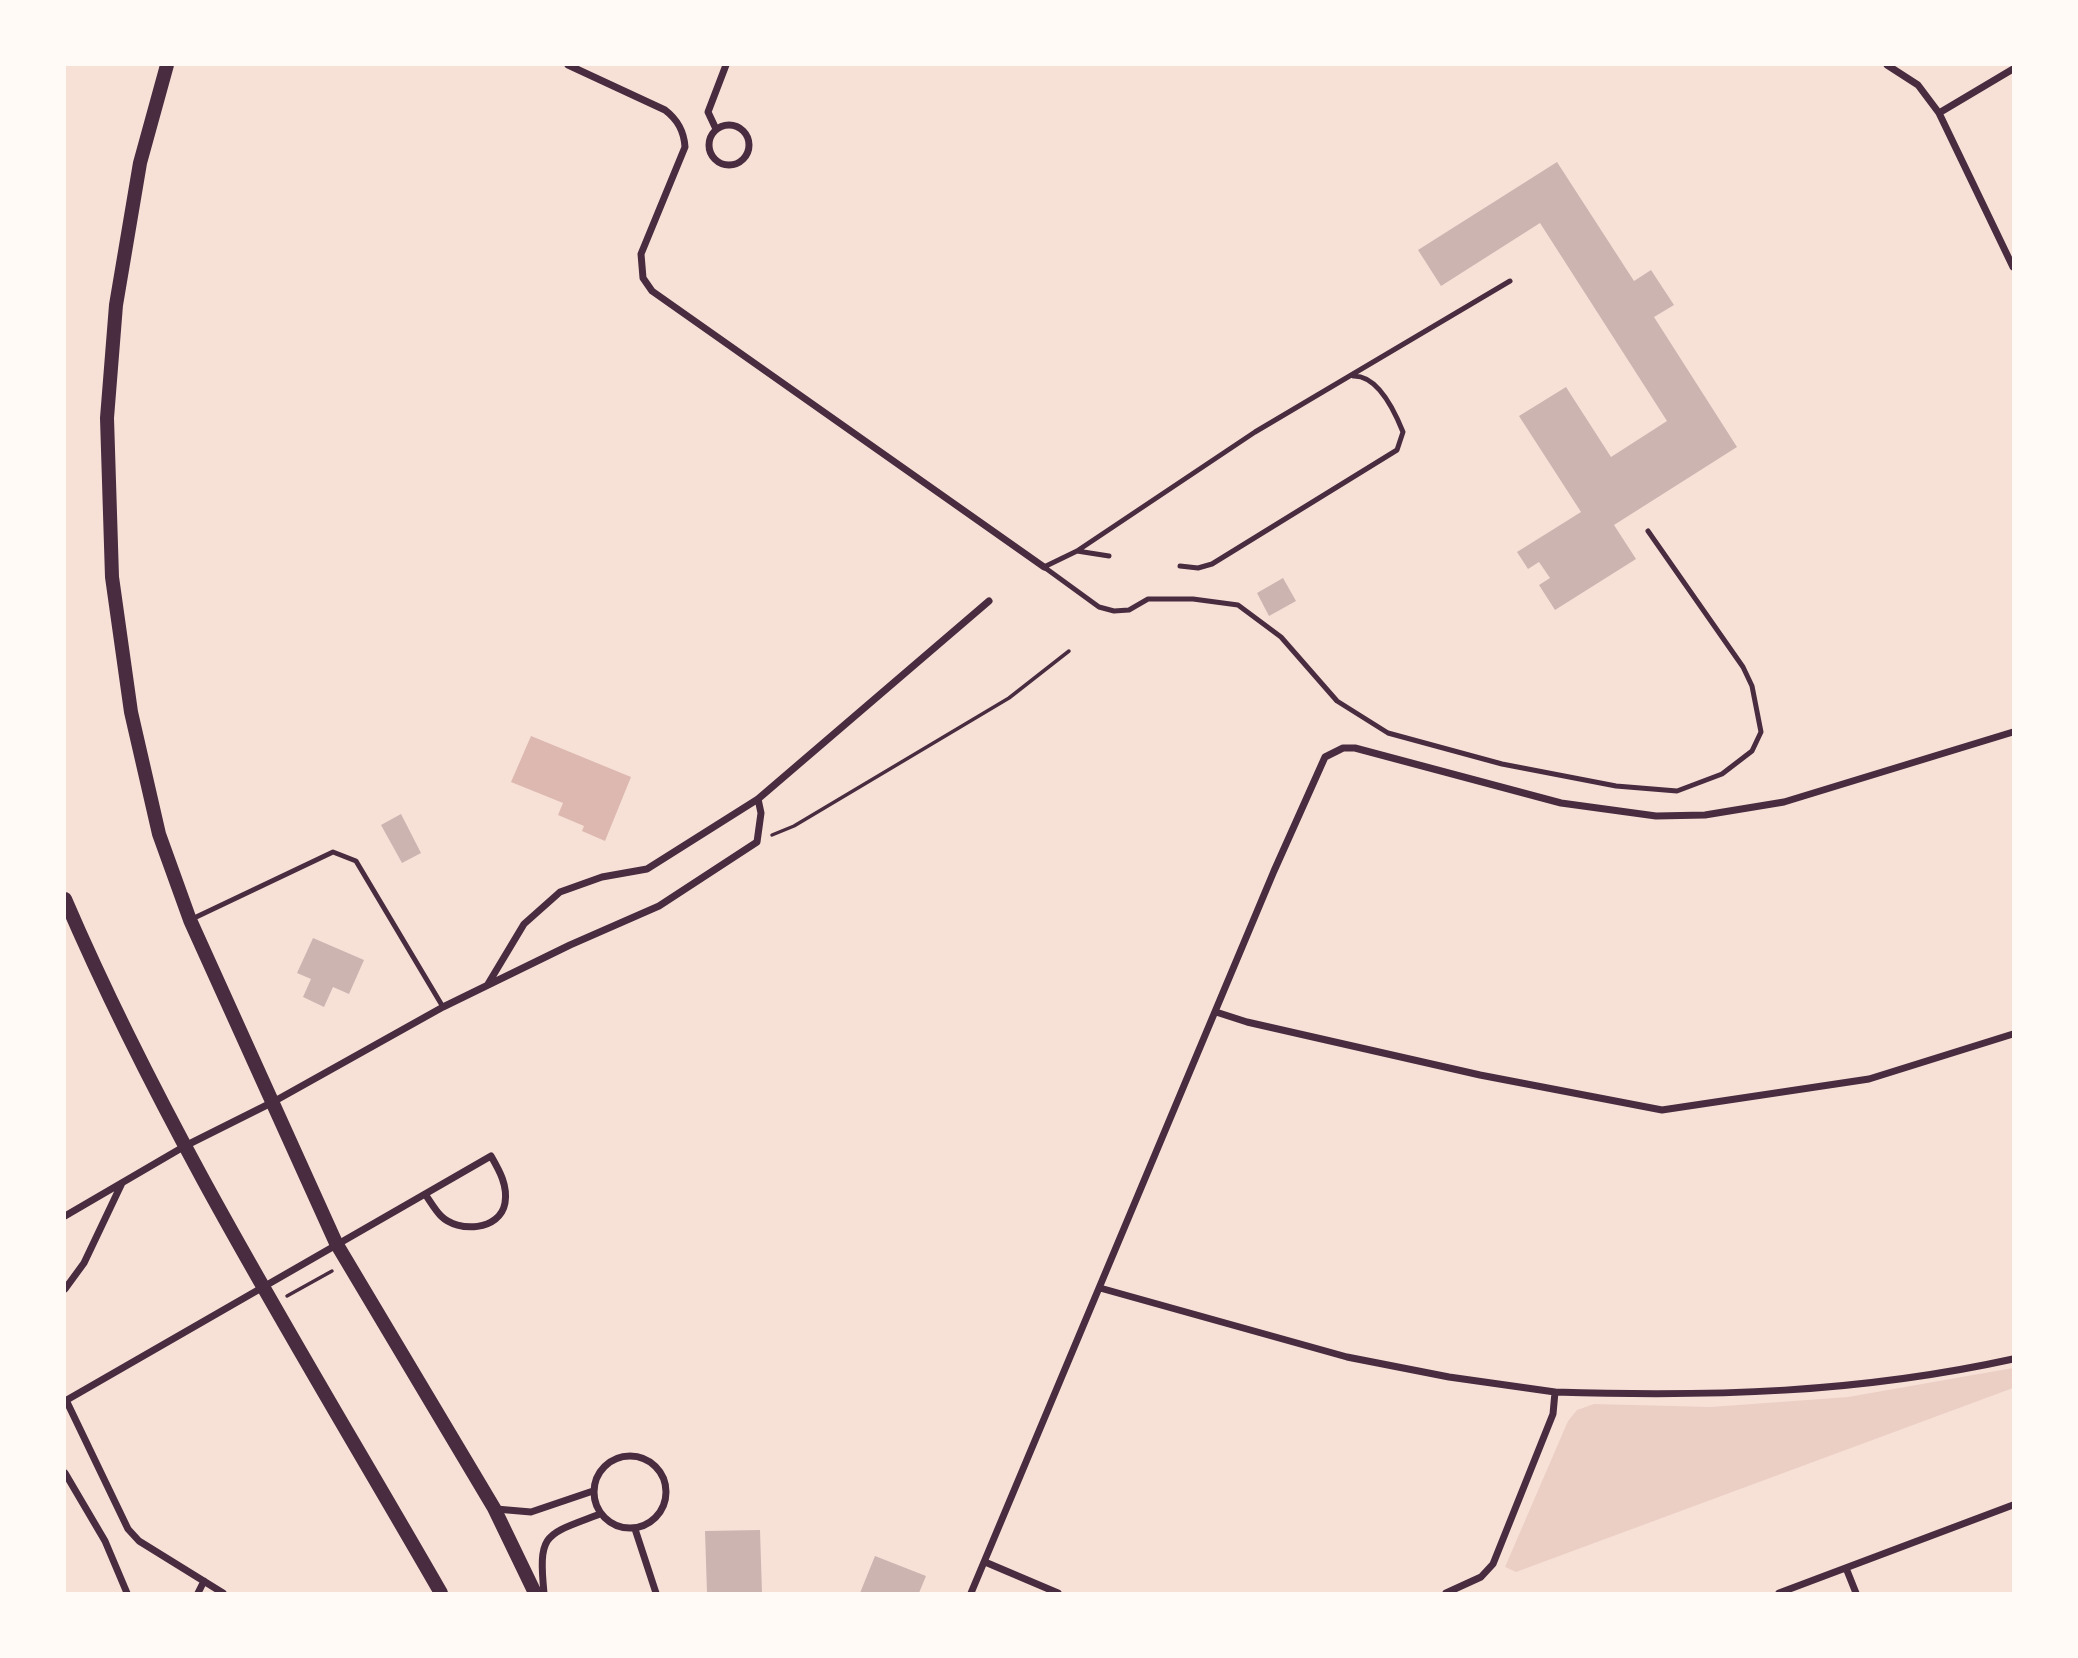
<!DOCTYPE html>
<style>
body{margin:0}
#map{position:relative;width:2078px;height:1658px;overflow:hidden;background:#f7e1d7;font-family:"Alegreya Sans",sans-serif}
canvas{display:block}
.frame{position:absolute;inset:0;border:66px solid #fffaf5;pointer-events:none}
</style>
<div id="map">
<canvas width="2078" height="1658"></canvas>
<div class="frame"></div>
</div>
<script>
const ctx = document.querySelector('canvas').getContext('2d');
ctx.lineJoin = 'round';
function paint(path, color) {
  ctx.fillStyle = color;
  ctx.fill(path, 'evenodd');
}
function trace(path, color, width, dash) {
  ctx.strokeStyle = color;
  ctx.lineWidth = width;
  ctx.lineCap = dash ? 'butt' : 'round';
  ctx.setLineDash(dash || []);
  ctx.stroke(path);
}
const green = new Path2D(`
 M2013 1368V1388L1516 1572 1505 1567 1568 1421 1577 1410 1594 1404 1711 1407 1848 1397Z`);
const water = new Path2D(`
 M531 736 631 777 605 841 582 831 584 826 558 815 563 803 511 782Z`);
const building = new Path2D(`
 M1557 162 1634 281 1651 270 1674 305 1654 317 1737 447 1614 525 1636 559 1555 610 1539 585 1550 578 1539 562 1528 569 1517 552 1581 512 1519 416 1566 387 1611 457 1667 421 1540 223 1441 286 1418 250Z
 M1283 578 1296 601 1269 616 1257 593Z
 M401 814 421 853 402 863 381 825Z
 M313 938 364 960 349 994 333 987 324 1007 303 997 311 979 297 973Z
 M760 1530 762 1593H707L705 1531Z
 M875 1556 926 1576 919 1593H860Z`);
const path = new Path2D(`
 M772 835 794 826 1009 698 1069 651
 M287 1296 332 1271`);
const service = new Path2D(`
 M1510 281 1255 432 1077 551 1044 567 1099 607 1114 611 1129 610 1148 599H1193L1238 605 1281 637 1337 701 1388 733 1502 764 1616 786 1677 791 1722 774 1752 751 1761 732 1752 686 1743 667 1648 531
 M1077 551 1109 556
 M1180 566 1198 568 1212 564 1397 450 1403 432C1395 412 1378 375 1353 376
 M192 919 333 852 356 861 443 1007`);
const minor = new Path2D(`
 M568 65 665 110C678 120 684 131 685 147L641 254 643 278 652 291 1044 567
 M1887 65 1918 85 1939 113 2013 267
 M1939 113 2013 69
 M709 145a20 20 0 1 1 40 0a20 20 0 1 1-40 0Z
 M716 129 708 112 726 65
 M488 984 524 924 560 892 602 877 647 869 758 799 989 601
 M1216 1012 1247 1022 1480 1075 1662 1110 1869 1079 2013 1034
 M65 1216 185 1146 273 1102 443 1007 570 945 659 906 757 842 761 813 758 799
 M1100 1288 1347 1357 1449 1377 1555 1392
 M65 1289 84 1263 122 1183
 M66 1400 128 1529 139 1541 223 1593
 M65 1401 425 1194C430 1201 435 1210 441 1216 458 1233 500 1231 505 1203 508 1185 499 1170 491 1156L425 1194
 M594 1492a36 36 0 1 1 72 0a36 36 0 1 1-72 0Z
 M65 1473 105 1541 127 1593
 M496 1509 531 1512 593 1491
 M635 1529 656 1593
 M985 1562 1058 1593
 M1846 1568 1856 1593
 M198 1593 204 1581
 M544 1593C538 1532 545 1535 600 1514
 M971 1593 1274 871 1325 757 1343 748H1355L1561 803 1656 816 1705 815 1784 802 2013 732
 M1446 1593 1481 1577 1493 1564 1553 1414 1555 1392C1711 1397 1859 1393 2013 1359
 M1779 1593 2013 1505`);
const secondary = new Path2D(`
 M167 65 140 163 116 305 107 418 112 577 131 712 159 834 190 920 336 1243 494 1508 535 1593
 M65 899C169 1141 310 1365 441 1593`);
paint(green, '#ebcfc5');
paint(water, '#dcb8b0');
paint(building, '#ccb4b1');
trace(path, '#4a2c40', 3.5);
trace(service, '#4a2c40', 5);
trace(minor, '#4a2c40', 7);
trace(secondary, '#4a2c40', 14);
</script>
